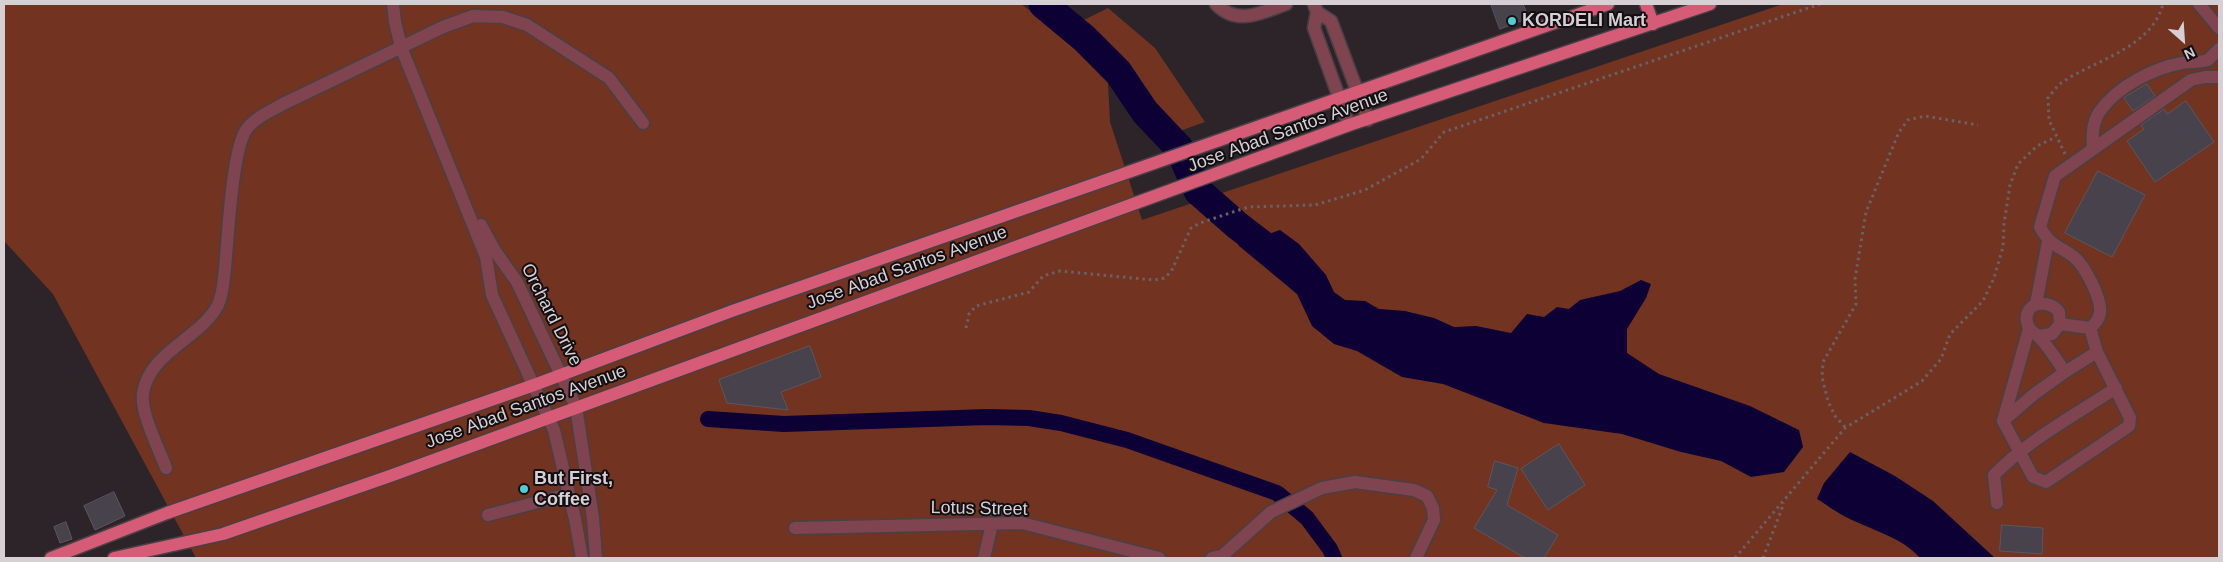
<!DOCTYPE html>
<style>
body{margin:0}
#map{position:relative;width:2223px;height:562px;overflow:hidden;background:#2d2429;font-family:Arial,sans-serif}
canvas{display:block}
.frame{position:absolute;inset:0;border:5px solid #d6d0d4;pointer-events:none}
.north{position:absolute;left:2158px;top:15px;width:50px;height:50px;-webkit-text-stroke:4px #120e11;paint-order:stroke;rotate:154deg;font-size:14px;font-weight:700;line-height:20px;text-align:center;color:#d6d0d4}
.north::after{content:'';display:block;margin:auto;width:18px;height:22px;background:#d6d0d4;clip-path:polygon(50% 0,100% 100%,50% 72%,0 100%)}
</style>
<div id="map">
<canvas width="2223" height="562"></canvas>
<div class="frame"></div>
<div class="north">N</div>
</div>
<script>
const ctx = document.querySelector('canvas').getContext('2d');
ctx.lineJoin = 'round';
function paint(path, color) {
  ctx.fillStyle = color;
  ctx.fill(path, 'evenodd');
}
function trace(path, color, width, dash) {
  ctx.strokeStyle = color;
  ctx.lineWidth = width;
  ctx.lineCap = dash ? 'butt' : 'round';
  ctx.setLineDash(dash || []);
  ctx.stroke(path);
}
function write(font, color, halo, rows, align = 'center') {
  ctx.font = font + ' Arial,sans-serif';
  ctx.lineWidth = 4;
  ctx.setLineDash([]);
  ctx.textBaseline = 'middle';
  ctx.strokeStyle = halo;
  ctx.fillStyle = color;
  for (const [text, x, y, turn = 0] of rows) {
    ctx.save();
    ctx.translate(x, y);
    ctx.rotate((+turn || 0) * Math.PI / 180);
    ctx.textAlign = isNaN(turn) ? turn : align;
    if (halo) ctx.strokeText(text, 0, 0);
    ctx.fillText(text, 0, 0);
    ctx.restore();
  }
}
const green = new Path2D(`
 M4 4H1021L1055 29 1108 83 1110 122 1142 220 1783 4H2219V558H196L53 294 4 241Z
 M1108 8 1155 48 1205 122 1174 133 1078 23Z`);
const water = new Path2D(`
 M1280 230 1299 244 1326 275 1334 292 1345 300 1365 301 1379 309 1405 311 1434 318 1454 327 1476 326 1511 333 1527 314 1544 317 1557 307 1569 309 1580 300 1620 291 1641 280 1651 284 1646 298 1627 329V353L1659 374 1750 406 1799 430 1803 447 1784 472 1751 477 1721 461 1681 452 1622 434 1544 423 1443 384 1402 377 1357 351 1334 344 1312 326 1297 294 1238 245Z
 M1850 452 1895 476 1933 501 1995 558H1920C1902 537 1871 530 1848 518 1837 513 1827 505 1817 499L1824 483Z`);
const canal = new Path2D(`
 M708 419 784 424 987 417 1029 418 1061 423 1127 440 1277 493 1307 518 1330 549 1334 558`);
const river = new Path2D(`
 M1043 4 1085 39 1118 72 1145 112 1179 148 1198 191 1238 226 1285 262`);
const building = new Path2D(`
 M1491 4H1523L1529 18 1500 29Z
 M2147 84 2155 96 2133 111 2124 98Z
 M2186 101 2214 142 2155 182 2127 141 2144 129 2141 125 2164 109 2167 114Z
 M2098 171 2145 195 2112 257 2065 233Z
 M810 346 821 377 781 392 788 410 727 403 719 380Z
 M1559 444 1585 485 1548 510 1521 469Z
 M1495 461 1518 468 1507 505 1558 535 1544 558H1525L1474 528 1497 490 1488 487Z
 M114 492 125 516 95 530 84 506Z
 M66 522 72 539 60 543 54 527Z
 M2002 525 2043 528 2042 554 2000 551Z`);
const path = new Path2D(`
 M2065 154 2049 120 2048 98C2052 93 2056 87 2061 83 2094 60 2151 49 2163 4
 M966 328 969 314 976 306 1029 292 1043 276 1060 271 1154 280 1164 278 1171 272 1191 228 1200 223 1248 207 1315 205 1365 190 1421 159 1444 132 1820 4
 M1845 427 1835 416 1828 401 1822 377 1823 362 1856 304 1855 279 1866 212 1899 132 1908 120 1925 116 1978 125
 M1735 558 1845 428 1922 381 1941 359 1950 334 1983 301 1994 278 2003 247 2004 224 2010 185 2018 164 2037 146 2056 137
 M1763 558 1784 503`);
const minor = new Path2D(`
 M393 4 395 22 401 47 486 257 492 295 554 430 575 519 582 558
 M1216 4C1237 26 1261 13 1286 4
 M1314 4 1317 12 1314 28 1349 125
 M2199 4 2219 28
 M1317 12 1331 21 1368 120
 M2093 149C2092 136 2092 122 2100 111 2117 87 2153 68 2182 63 2191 61 2200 63 2208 60L2219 49
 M481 225 495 251 517 282 576 407 593 518 596 558
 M2036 304 2048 241
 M2090 328C2095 324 2099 320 2100 313 2102 299 2085 266 2074 257 2057 244 2052 248 2040 227L2055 176 2191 80 2205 77H2219
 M2038 336 2052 334 2060 324 2059 312C2049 298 2023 302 2027 322 2028 330 2034 332 2039 337 2049 347 2057 361 2065 372L2033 395 2003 421 2033 477 2046 482 2129 426 2130 418 2097 352 2090 328 2060 324
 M2065 372 2097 352
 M2003 421 2029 329
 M166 468C159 449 140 412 143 393 150 351 200 339 218 305 223 294 224 279 225 268 228 238 232 151 246 130 254 118 271 111 283 104L443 27 473 16 503 17 527 25 609 78 643 123
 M1997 503 1994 475C2028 440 2075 415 2116 388
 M488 515 569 494
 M795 528 1022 523 1159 558
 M984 558 992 524
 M1212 558 1222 556 1271 512 1322 488 1355 482 1414 490 1427 496 1433 508 1434 520 1416 558`);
const major = new Path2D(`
 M1646 4 1653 24
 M51 558 167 513 534 385 732 311 1608 4
 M114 558 223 534 390 476 1349 125 1710 4`);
const markers = [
 [1512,21,5,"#51ccd2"],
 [524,489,5,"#51ccd2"]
];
const poiNames = [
 ["KORDELI Mart",1522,21],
 ["But First,",534,479],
 ["Coffee",534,500]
];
const streetNames = [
 ["Jose Abad Santos Avenue",1288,131,-20],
 ["Jose Abad Santos Avenue",907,268,-20],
 ["Orchard Drive",551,315,63],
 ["Jose Abad Santos Avenue",526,407,-20],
 ["Lotus Street",979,509,1]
];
paint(green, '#733321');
paint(water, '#0d0034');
trace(canal, '#0d0034', 16);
trace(river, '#0d0034', 29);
paint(building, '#47424b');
trace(building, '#5b565f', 1);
trace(minor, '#484044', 15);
trace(major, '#484044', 15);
trace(path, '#696166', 3, [2.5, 4]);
trace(minor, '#7f444f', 12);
trace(major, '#d55b77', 12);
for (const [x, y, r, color] of markers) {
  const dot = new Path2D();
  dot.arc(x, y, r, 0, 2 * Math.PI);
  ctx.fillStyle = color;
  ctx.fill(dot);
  trace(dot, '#120e11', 2);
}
write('bold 18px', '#d6d0d4', '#120e11', poiNames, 'left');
write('18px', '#d6d0d4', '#120e11', streetNames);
</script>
